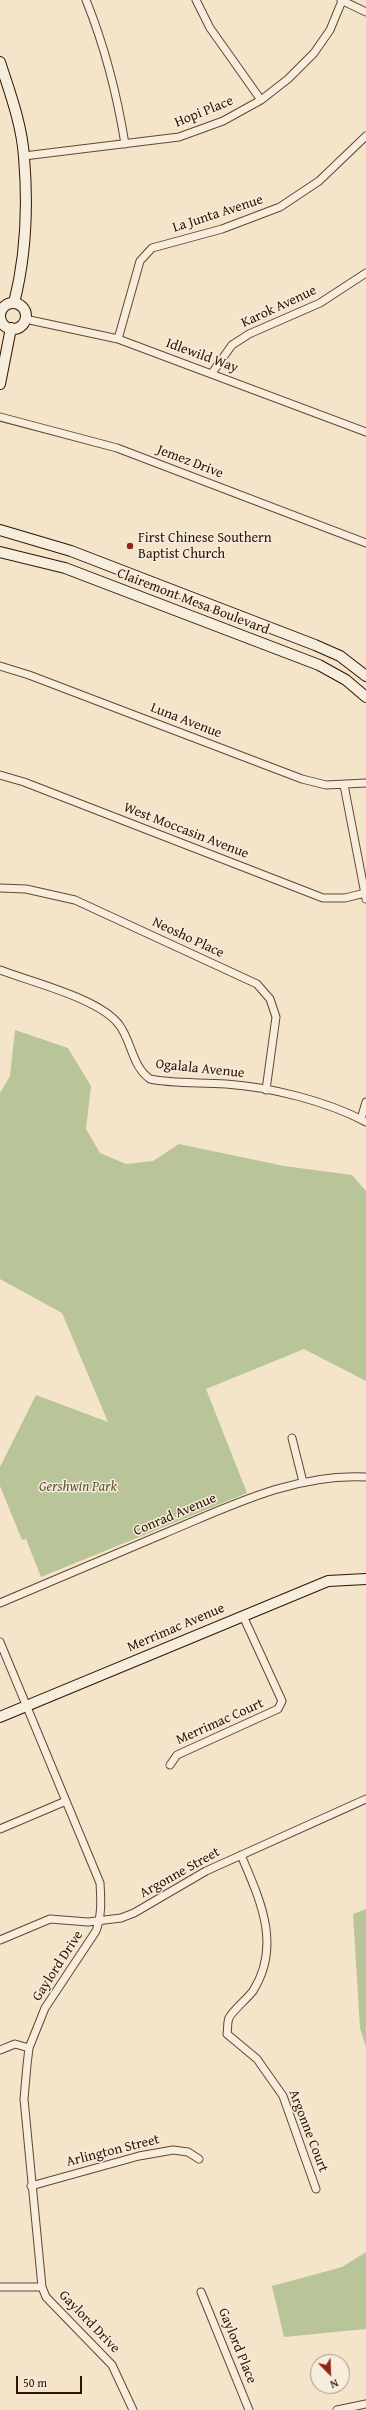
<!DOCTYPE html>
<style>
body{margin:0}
#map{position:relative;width:366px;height:2410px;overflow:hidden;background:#f3e4ca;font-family:"Gentium Book Plus",serif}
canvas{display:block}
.north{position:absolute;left:310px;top:2354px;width:40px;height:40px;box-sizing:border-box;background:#f7eddd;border:1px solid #a89685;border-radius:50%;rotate:157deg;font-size:11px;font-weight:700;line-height:16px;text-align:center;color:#311300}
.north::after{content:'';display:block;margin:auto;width:14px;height:18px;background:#8f2418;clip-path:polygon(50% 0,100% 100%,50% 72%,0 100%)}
.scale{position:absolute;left:16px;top:2376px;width:66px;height:18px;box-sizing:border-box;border:2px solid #311300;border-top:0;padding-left:5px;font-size:12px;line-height:14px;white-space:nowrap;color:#311300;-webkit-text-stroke:3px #f7eddd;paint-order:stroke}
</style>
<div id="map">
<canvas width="366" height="2410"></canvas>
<div class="north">N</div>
<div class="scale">50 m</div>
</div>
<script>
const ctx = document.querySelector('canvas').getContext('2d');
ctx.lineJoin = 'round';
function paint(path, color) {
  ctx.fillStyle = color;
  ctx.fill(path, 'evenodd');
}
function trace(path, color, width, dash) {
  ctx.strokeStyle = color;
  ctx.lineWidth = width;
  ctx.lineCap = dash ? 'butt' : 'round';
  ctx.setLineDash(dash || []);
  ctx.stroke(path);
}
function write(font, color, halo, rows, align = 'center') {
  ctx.font = font + ' "Gentium Book Plus",serif';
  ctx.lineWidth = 3;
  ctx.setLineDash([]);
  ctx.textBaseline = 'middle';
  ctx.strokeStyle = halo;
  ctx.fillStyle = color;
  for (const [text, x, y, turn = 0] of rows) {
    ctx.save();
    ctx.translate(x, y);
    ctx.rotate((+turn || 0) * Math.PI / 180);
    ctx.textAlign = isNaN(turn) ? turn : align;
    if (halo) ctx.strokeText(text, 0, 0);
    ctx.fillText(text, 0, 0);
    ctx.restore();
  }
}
const green = new Path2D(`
 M15 1030 68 1048 91 1086 86 1129 100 1153 126 1164 153 1161 179 1144 284 1166 352 1175 366 1191V1381L304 1349 206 1389 247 1493 41 1577 26 1539 22 1540 0 1486V1467L36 1395 108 1422 62 1313 0 1279V1093L10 1076Z
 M366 1909V2047L360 2028 353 1914Z
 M366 2252V2329L284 2337 272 2286 342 2267Z`);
const street = new Path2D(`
 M86 0C105 47 117 94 125 144
 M196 0 210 28 261 100
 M341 0 366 12
 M24 156 179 137 223 121 261 100 288 79 314 53 330 30 342 1
 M25 319 118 339 366 432
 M118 339 140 261 152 248 222 229 280 207 319 181 366 136
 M212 373 232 345 249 334 320 303 366 273
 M0 417 117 448 366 543
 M0 666 29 675 302 779 326 785 366 783
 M0 775 24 782 323 898H345L365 893
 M344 785 366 899
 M0 888 26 889 75 900 257 984 270 999 276 1017 266 1090
 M0 970C31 982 102 999 120 1026 132 1043 132 1066 150 1079 174 1084 200 1082 226 1084 270 1087 327 1101 366 1122
 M361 1119 366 1102
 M292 1438 303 1482
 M0 1603C54 1580 109 1557 163 1534 228 1507 294 1473 366 1477
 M0 1642 100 1883C101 1900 102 1915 96 1931L45 2008 29 2048 27 2065 24 2099 42 2287 46 2297 112 2365 133 2410
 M170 1765 177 1755 278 1709 282 1701 243 1616
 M0 1829 66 1801
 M241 1855C260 1900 282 1945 253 1991 247 1999 232 2011 229 2018 227 2023 228 2029 227 2034L257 2059 283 2096 316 2189
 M0 1940 50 1919 88 1922 121 1918 134 1913 206 1871 366 1799
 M0 2050 15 2044 29 2048
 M31 2186 139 2156 173 2150 188 2152 199 2159
 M0 2287H42
 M201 2292 249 2410
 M337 2410 366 2404`);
const secondary = new Path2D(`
 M0 62C10 93 22 125 24 157 28 205 26 256 14 303
 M0 316a13 13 0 1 1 26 0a13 13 0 1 1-26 0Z
 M0 384 11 328
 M0 530 71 551 315 645 340 656 366 676
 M0 552 65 568 319 665 346 680 366 697
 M0 1717 328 1581 366 1579`);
const markers = [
 [130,546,4,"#8f2418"]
];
const streetNames = [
 ["Hopi Place",204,112,-22],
 ["La Junta Avenue",218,214,-18],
 ["Karok Avenue",279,307,-25],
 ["Idlewild Way",202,356,20],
 ["Jemez Drive",190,462,21],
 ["Clairemont Mesa Boulevard",193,602,21],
 ["Luna Avenue",186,721,21],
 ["West Moccasin Avenue",186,831,21],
 ["Neosho Place",188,938,25],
 ["Ogalala Avenue",200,1069,6],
 ["Conrad Avenue",175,1515,-23],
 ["Merrimac Avenue",176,1628,-23],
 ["Merrimac Court",220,1722,-24],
 ["Argonne Street",180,1873,-29],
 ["Gaylord Drive",58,1966,-57],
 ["Argonne Court",308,2131,69],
 ["Arlington Street",113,2151,-14],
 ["Gaylord Drive",89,2322,46],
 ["Gaylord Place",237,2346,68]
];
const poiNames = [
 ["First Chinese Southern",138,538],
 ["Baptist Church",138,554]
];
const parkNames = [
 ["Gershwin Park",78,1487]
];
paint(green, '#b9c598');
trace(street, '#624732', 9);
trace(secondary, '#311300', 12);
trace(street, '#f7eddd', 7);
trace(secondary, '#f7eddd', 10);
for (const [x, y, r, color] of markers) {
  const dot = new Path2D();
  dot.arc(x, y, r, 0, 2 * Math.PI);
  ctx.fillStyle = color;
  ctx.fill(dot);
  trace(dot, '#f7eddd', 1.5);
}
write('14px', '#311300', '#f7eddd', streetNames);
write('14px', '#311300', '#f7eddd', poiNames, 'left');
write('italic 14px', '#615135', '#f7eddd', parkNames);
</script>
